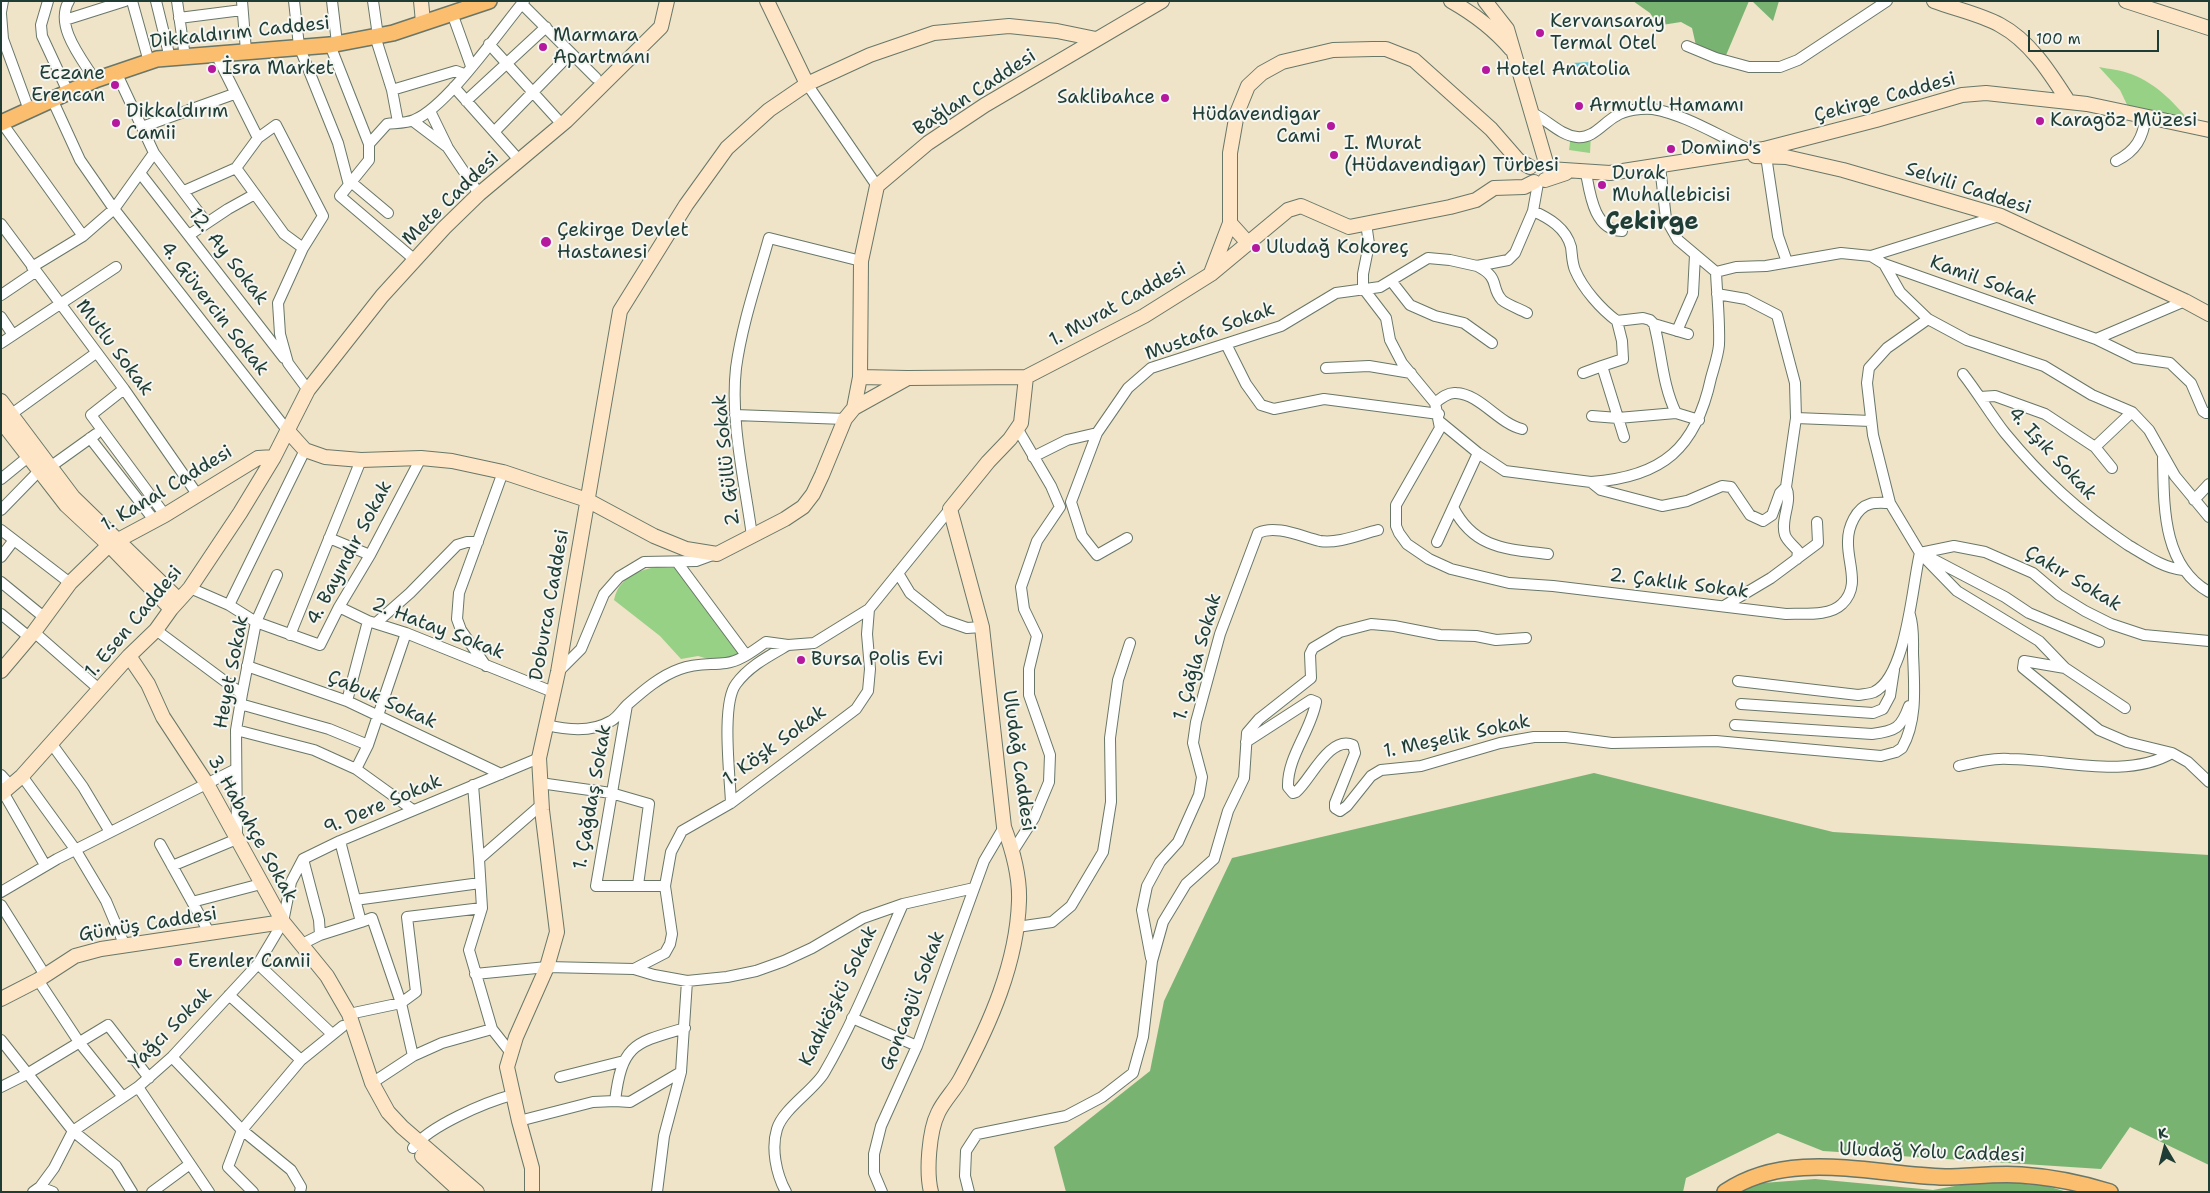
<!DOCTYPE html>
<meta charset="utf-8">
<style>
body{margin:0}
#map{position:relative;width:2210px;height:1193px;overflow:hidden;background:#efe3c8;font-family:"Shantell Sans",sans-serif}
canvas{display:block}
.frame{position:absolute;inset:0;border:2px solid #1f3d34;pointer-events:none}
.north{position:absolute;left:2140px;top:1123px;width:50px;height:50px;-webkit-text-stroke:4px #f6f6f2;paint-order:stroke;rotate:352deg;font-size:14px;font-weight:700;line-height:20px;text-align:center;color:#1f3d34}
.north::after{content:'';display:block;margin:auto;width:18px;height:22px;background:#1f3d34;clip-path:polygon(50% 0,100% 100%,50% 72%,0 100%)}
.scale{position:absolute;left:2028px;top:30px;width:131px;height:22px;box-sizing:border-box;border:2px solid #1f3d34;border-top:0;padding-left:6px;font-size:15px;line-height:18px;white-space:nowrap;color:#1f3d34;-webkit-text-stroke:4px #f6f6f2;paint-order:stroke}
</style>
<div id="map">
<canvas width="2210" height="1193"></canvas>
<div class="frame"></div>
<div class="north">K</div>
<div class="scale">100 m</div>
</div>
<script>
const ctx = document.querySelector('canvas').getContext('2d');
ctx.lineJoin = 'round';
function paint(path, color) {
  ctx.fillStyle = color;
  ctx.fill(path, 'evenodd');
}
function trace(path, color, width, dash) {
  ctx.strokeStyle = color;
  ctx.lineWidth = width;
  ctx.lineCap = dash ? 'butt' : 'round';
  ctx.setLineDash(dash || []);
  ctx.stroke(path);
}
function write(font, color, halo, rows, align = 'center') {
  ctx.font = font + ' "Shantell Sans",sans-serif';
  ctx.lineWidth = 4;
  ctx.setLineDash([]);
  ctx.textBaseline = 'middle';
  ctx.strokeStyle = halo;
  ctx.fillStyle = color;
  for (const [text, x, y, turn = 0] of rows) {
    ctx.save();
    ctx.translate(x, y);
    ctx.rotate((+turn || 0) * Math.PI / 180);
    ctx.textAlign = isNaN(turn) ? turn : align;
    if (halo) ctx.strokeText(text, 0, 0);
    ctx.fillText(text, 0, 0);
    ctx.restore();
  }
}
const green = new Path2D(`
 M2099 67C2109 69 2121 70 2131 74 2158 84 2176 105 2194 126L2131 113 2120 90Z
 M1591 134 1590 153 1569 150 1571 135Z
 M672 564 740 653 727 658 712 660 698 656 681 659 660 636 614 600C620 572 648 568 672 564Z`);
const forest = new Path2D(`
 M1633 1H1749L1724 60 1697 50 1692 28 1681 22 1662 25 1656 22 1650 13Z
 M1752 1H1779L1773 21Z
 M1594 773 1833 832 2209 855V1165L2130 1127 2101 1169 1823 1151 1778 1133 1686 1178 1683 1192H1066L1054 1147 1150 1071 1164 1001 1232 858Z
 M1815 1179 1933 1190 1977 1182H2005L2047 1186 2067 1192H1734L1750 1184Z`);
const water = new Path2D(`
 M1591 62 1593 65 1591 67 1571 68 1569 66 1572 63Z`);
const street = new Path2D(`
 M48 1 41 25 42 36 68 92
 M69 1C54 26 82 59 95 80
 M132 1 149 62
 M156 1 170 58
 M177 1 185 57
 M242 1 246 51
 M294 1 299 46 338 143 349 185
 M332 1 337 43
 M373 1 378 36
 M522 4 596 78
 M1 12 3 1
 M452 13 471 66
 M1 14 3 39 29 110
 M179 18 242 10
 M65 20 125 1
 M375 36 392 90 398 122
 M489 44 558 120
 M330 45 369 144
 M1687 46 1716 58 1749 67H1780L1798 60 1887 1
 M216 54 258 138
 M116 72 154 153 206 222
 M807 84 877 186
 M454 87 519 160
 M392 90 456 71 464 74
 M52 99 80 160 114 209 287 430
 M466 101 546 27
 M430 111 448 148 479 194
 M1530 112C1546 118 1559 135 1577 137 1593 139 1603 123 1616 116 1625 110 1642 108 1653 109 1687 115 1720 137 1751 150
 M413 121 446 146
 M2 123 83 236
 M142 127 234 94
 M494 132 571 53
 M1766 156 1778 236 1787 262
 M2116 161C2136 151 2143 138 2146 116
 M1660 166 1666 219 1678 240 1716 272
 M236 168 284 234 303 248
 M140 173 284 358
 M1586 173C1590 194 1594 230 1622 231
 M351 182 388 213
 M184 191 236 168 258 138 276 125 323 216 303 248 278 303 280 334 288 363 308 390
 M1533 211C1549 218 1566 228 1571 247 1572 254 1572 263 1575 270 1583 289 1601 309 1617 321L1643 318 1650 320 1654 324 1688 334
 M1366 223 1369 244 1363 274V288L1386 318 1390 340 1402 363 1435 403 1440 428 1396 505V526L1399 533 1407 544 1429 559 1451 569 1509 583 1553 586 1786 614C1802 613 1829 617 1842 604 1861 586 1847 563 1848 541 1848 527 1856 508 1870 504 1876 502 1884 503 1890 503
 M1 224 124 389 197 494
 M189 235 228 209 255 194
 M1871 256 1999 216
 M415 260 340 196 369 160V144L387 124C396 123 407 123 414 120 446 108 500 30 524 1
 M1884 264 1900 292 1928 319 1967 340 2044 366 2092 395 2132 412 2149 430 2175 476 2209 517
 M1477 266C1501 278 1490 287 1502 300 1508 305 1520 309 1527 313
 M32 267 83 236 114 209 154 153
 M1716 272 1736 267 1766 266 1841 253 1871 256 1884 264 2096 339 2135 358 2170 363 2191 383 2203 411 2206 413H2209
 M1392 282 1410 305 1435 316 1464 323 1492 343
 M1717 294 1746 299 1777 315 1795 383 1796 418 1786 487
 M1 295 35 272
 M1 317 13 335
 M1928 319 1887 348 1869 368 1867 383 1873 435 1890 503 1920 553 1957 591 2039 641 2065 668 2024 661 2023 668 2099 730 2127 742 2172 753 2188 762 2209 782
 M1617 321 1622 341 1623 359 1602 366 1624 437
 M1654 324C1662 354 1662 384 1676 413L1699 420
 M1677 331 1693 294 1695 255
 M2096 339 2185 301
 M1 343 116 267
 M1226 344 1246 384 1261 405 1274 409 1324 399 1439 414
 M1326 368 1369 366 1411 373
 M1583 373 1602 366
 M1963 374C1978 393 1990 414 2005 433 2042 478 2079 512 2128 545 2145 555 2163 568 2183 570
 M124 389 91 415 165 515
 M1980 397 1995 396 2045 414 2095 447 2132 412
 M1435 403C1441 398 1448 392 1456 393 1480 394 1498 423 1522 429
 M735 415 845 419
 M1592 416 1618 418 1676 413
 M6 418 96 353
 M1796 418 1871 421
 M1439 421 1478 453 1505 471 1591 482 1601 490 1662 506 1687 501 1722 486 1731 487 1750 515 1763 521 1772 515 1780 493 1786 487C1793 502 1780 519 1785 535 1787 541 1794 546 1798 551L1797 559
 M1097 433 1071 502 1082 536 1097 555 1127 538
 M90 438 154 520
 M2095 447 2112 468
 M1033 457 1067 440 1097 433 1128 388 1151 368 1281 326 1336 293 1380 287 1428 258 1450 260 1477 266 1508 260 1515 253 1533 211 1538 183
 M2163 458C2164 506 2162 565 2209 592
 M50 467 96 434
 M1 479 28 457
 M1591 482C1663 477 1696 448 1711 378 1714 367 1718 356 1719 345 1720 321 1717 296 1716 272
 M2194 500 2209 484
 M1453 507C1474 549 1507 549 1548 554
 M1 510 39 471
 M1 530 70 583
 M752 536C745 483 730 422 736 368 742 324 757 281 769 238L861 261
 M329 538 370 555
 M1437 542 1478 453
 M1920 553 1954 546 1985 552 2033 573 2059 595 2085 611 2111 624 2144 635 2209 641
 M1923 554 2005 597 2029 613 2099 642
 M1 557 14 540
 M677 562 746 655
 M898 573 910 593 944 620 967 628 982 627
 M1 582 45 618
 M190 588 229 605 256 622 320 645 339 607 370 555 421 458
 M229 605 305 450
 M1724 606 1771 578 1818 543 1817 522
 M339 607 368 621 406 633 553 692
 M1 614 29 637
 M376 623 410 593 457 545 467 542H478
 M156 630 242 694
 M34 632 100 690
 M290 635 361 460
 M247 666 347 701 501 774
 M486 666 461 630 457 619 459 593 503 472
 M2065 668 2125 708
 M558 672 581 649 604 594 619 577 644 562 696 561 715 554
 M1738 681 1858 695C1863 694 1869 694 1874 692 1907 676 1912 585 1920 553
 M347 701 368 621
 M240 704 329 729 368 745
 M1741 704 1873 713 1883 709 1890 696 1894 670
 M627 705 596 886H665
 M547 725C567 730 591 733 611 721 617 718 622 710 627 705 643 691 660 676 680 669 696 663 710 665 726 663 741 661 754 650 766 642L788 645 814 643 869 609 950 509
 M1735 725 1872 734C1896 731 1901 728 1909 706
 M236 730 314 750 356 769 413 810
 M1246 742 1311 700 1316 702C1311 731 1287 757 1288 787L1293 793 1296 792C1310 781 1329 735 1353 745L1355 753 1335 803V808L1340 811 1347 806 1371 776 1381 770 1421 766 1500 743 1534 737H1566L1612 743 1716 741 1881 756 1896 752 1902 748C1918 720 1914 684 1913 653 1913 640 1914 628 1910 615
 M51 743 83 787 110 832
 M1959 766C1976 762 1992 758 2009 759 2060 759 2126 780 2172 753
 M356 769 368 745 406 633
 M1 775 11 786
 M22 776 75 849 106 901 125 946
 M540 783 611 793 649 804 638 885
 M473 785 479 859
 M3 792 45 865
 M731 803C730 776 721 704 736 684 749 666 769 656 788 645
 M340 841 361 922 372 918 401 1003 349 1014
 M160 844 210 934
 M1013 851 1034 818 1049 782 1050 755 1029 695V669L1037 636 1024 609 1021 587 1037 541 1060 507 1051 486 1017 428
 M303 859 319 920 320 935
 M172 866 237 839 236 730 242 694 256 622 277 575
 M1 892 57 859 236 769
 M355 900 480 883
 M192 902 261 884
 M1 905 45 975
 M1017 927 1052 922 1071 906 1103 852 1111 802 1110 738 1118 680 1130 643
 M302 944 320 935 361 922
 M1151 958 1142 910 1147 886 1160 862 1178 842 1199 795 1202 777 1193 743 1196 722 1220 634 1258 533C1276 524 1302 537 1320 541 1338 544 1361 534 1378 530
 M258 964 332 1034
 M634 969 665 953 670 944 672 934 665 886 671 852 682 831 731 803 795 755 856 709 868 691 870 669 867 634 869 609
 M475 974 547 967 634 969 654 975 687 981 727 977 756 971 784 961 812 948 863 918 903 904
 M38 980 79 1042 123 1097
 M229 995 301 1060
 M852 1018 917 1046
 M1 1040 73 1131 116 1166 132 1192
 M511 1053 492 1029 469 950 482 908 479 859 541 805
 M413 1056 401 1003 416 992 407 917 482 908
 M172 1057 242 1130 291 1170 301 1187 300 1192
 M560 1077 624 1061
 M372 1083 413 1056 442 1043 492 1029
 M1 1087 27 1074 108 1025 149 1078
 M138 1087 209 1192
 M615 1101C622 1044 634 1043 685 1028
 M519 1121 593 1102 615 1101 630 1102 681 1072
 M413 1148C429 1126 486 1102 512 1095
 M40 1187 53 1192
 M33 1192 40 1187 54 1168 73 1131 138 1087 172 1057 258 964 283 922 291 882 303 859 340 841 539 758
 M152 1192 190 1164
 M253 1192 228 1167 242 1130 301 1060 343 1026
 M657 1192 664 1136 681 1072 687 981
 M786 1192C776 1174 771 1148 777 1129 783 1109 814 1090 824 1073 855 1020 878 960 903 904L974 888
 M882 1192 874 1173V1154L881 1126 917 1046 984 861 1004 827
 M969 1192 965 1176 966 1151 977 1134 1066 1116 1102 1097 1133 1073 1143 1037 1152 961 1163 922 1186 884 1214 859 1228 811 1244 778 1247 733 1259 719 1311 678 1310 654 1313 648 1340 632 1371 624 1394 626 1440 635 1476 636 1496 640 1526 638`);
const secondary = new Path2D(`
 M421 1 423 22
 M767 1 807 84
 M1451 1C1474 14 1493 28 1511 49
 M1485 1 1507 29 1547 166
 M1934 1C1955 9 1980 14 2000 25 2030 41 2050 73 2068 101
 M2126 1 2209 28
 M1755 156 1786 157 1843 170 2001 216 2185 301 2209 314
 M1549 169 1610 173 1764 149 1876 120 1962 95 1986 93 2087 104 2209 130
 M1545 180 1566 173
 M1230 223 1248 243
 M1211 273 1230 223V153L1237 113 1248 86 1262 73 1282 62 1333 50 1373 49H1386L1414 60 1491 129 1518 160 1530 167
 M860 377 907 378
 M1 401 73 497 179 600
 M854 408 860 377 861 261 877 186 928 143 985 105 1162 1
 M1 421 66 505 109 545 171 609
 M287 430 305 450 325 457 361 460 421 458 452 461 503 472 587 500 654 536 686 549 717 554 785 519 803 507 813 494 822 475 845 419 854 408 908 378 1026 377 1144 316 1211 274 1288 210 1301 206 1349 227 1450 207 1476 200 1494 188 1524 187 1534 182
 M129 656 148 684 163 717 207 784 283 922 327 976 349 1014 372 1083 388 1112 402 1127 477 1192
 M1 671 34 632 70 583 109 545 165 515 258 458 274 457 308 390 382 296 444 228 479 194 566 121 661 27 667 1
 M1 794 22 776 129 656 156 630 171 609 190 588 240 513 274 457
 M1 999 38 980 75 956 101 949 283 922
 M422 1156 461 1192
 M532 1192V1168L519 1121 507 1067 516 1037 547 967 557 932 542 810 539 758 558 672 620 311 686 205 727 148 769 110 807 84 870 55 934 33 1009 26 1057 31 1096 39
 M931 1192C926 1172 929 1131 938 1113 944 1100 955 1090 961 1078 990 1024 1017 963 1019 901 1020 875 1013 851 1004 827L982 627 950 509 988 462 1010 439 1021 423 1026 377`);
const primary = new Path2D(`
 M1 123 95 80 157 59 330 45 393 33 489 1
 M1725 1192C1789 1148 1874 1175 1945 1177 1970 1177 1996 1173 2021 1175 2051 1177 2081 1183 2110 1192`);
const markers = [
 [1540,33,5,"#b5179e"],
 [543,47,5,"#b5179e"],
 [212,69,5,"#b5179e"],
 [1486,70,5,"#b5179e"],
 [115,85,5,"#b5179e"],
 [1165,98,5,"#b5179e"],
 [1579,106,5,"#b5179e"],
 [2040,121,5,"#b5179e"],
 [116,123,5,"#b5179e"],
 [1331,126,5,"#b5179e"],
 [1671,149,5,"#b5179e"],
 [1334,155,5,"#b5179e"],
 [1602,185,5,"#b5179e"],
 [546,242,6,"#b5179e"],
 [1256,248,5,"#b5179e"],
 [801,660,5,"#b5179e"],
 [178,962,5,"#b5179e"]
];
const poiNames = [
 ["Kervansaray",1550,22],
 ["Termal Otel",1550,44],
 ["Marmara",553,36],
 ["Apartmanı",553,58],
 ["İsra Market",222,69],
 ["Hotel Anatolia",1496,70],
 ["Eczane",105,74,"right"],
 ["Erencan",105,96,"right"],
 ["Saklibahce",1155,98,"right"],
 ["Armutlu Hamamı",1589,106],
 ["Dikkaldırım",126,112],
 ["Camii",126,134],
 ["Hüdavendigar",1321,115,"right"],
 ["Cami",1321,137,"right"],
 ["Karagöz Müzesi",2050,121],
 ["I. Murat",1344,144],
 ["(Hüdavendigar) Türbesi",1344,166],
 ["Domino's",1681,149],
 ["Durak",1612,174],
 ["Muhallebicisi",1612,196],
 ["Çekirge Devlet",557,231],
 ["Hastanesi",557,253],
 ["Uludağ Kokoreç",1266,248],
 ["Bursa Polis Evi",811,660],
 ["Erenler Camii",188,962]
];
const streetNames = [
 ["Dikkaldırım Caddesi",240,33,-6],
 ["Bağlan Caddesi",975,93,-33],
 ["Çekirge Caddesi",1885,98,-15],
 ["Selvili Caddesi",1968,189,18],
 ["Mete Caddesi",451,199,-44],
 ["12. Ay Sokak",228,257,52],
 ["Kamil Sokak",1983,281,20],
 ["1. Murat Caddesi",1118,305,-29],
 ["4. Güvercin Sokak",214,309,52],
 ["Mustafa Sokak",1210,332,-20],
 ["Mutlu Sokak",114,348,53],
 ["4. Işık Sokak",2052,454,47],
 ["2. Güllü Sokak",727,460,-96],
 ["1. Kanal Caddesi",167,489,-31],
 ["4. Bayındır Sokak",350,553,-62],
 ["Çakır Sokak",2073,579,31],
 ["2. Çaklık Sokak",1679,584,7],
 ["Doburca Caddesi",550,605,-80],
 ["1. Esen Caddesi",134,622,-50],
 ["2. Hatay Sokak",438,629,21],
 ["1. Çağla Sokak",1198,657,-74],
 ["Heyet Sokak",232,672,-79],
 ["Çabuk Sokak",382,700,24],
 ["1. Meşelik Sokak",1457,737,-12],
 ["1. Köşk Sokak",775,746,-36],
 ["Uludağ Caddesi",1018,761,82],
 ["1. Çağdaş Sokak",593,797,-80],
 ["9. Dere Sokak",383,805,-23],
 ["3. Habahçe Sokak",252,829,61],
 ["Gümüş Caddesi",148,925,-9],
 ["Kadıköşkü Sokak",839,996,-64],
 ["Goncagül Sokak",913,1001,-69],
 ["Yağcı Sokak",171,1029,-45],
 ["Uludağ Yolu Caddesi",1932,1153,2]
];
const districtNames = [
 ["Çekirge",1652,223]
];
paint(green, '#97d185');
paint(forest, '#79b372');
paint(water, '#5ac4d4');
trace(street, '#687768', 12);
trace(secondary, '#687768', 16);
trace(primary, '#687768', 18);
trace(street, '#fff', 10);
trace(secondary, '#fde5c5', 14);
trace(primary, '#fbbd6e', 15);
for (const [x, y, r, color] of markers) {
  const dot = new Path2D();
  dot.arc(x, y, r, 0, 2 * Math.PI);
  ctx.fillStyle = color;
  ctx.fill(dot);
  trace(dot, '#f6f6f2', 2);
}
write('19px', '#1f3d34', '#f6f6f2', poiNames, 'left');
write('19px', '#1f3d34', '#f6f6f2', streetNames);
write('bold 24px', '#1f3d34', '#f6f6f2', districtNames);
</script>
